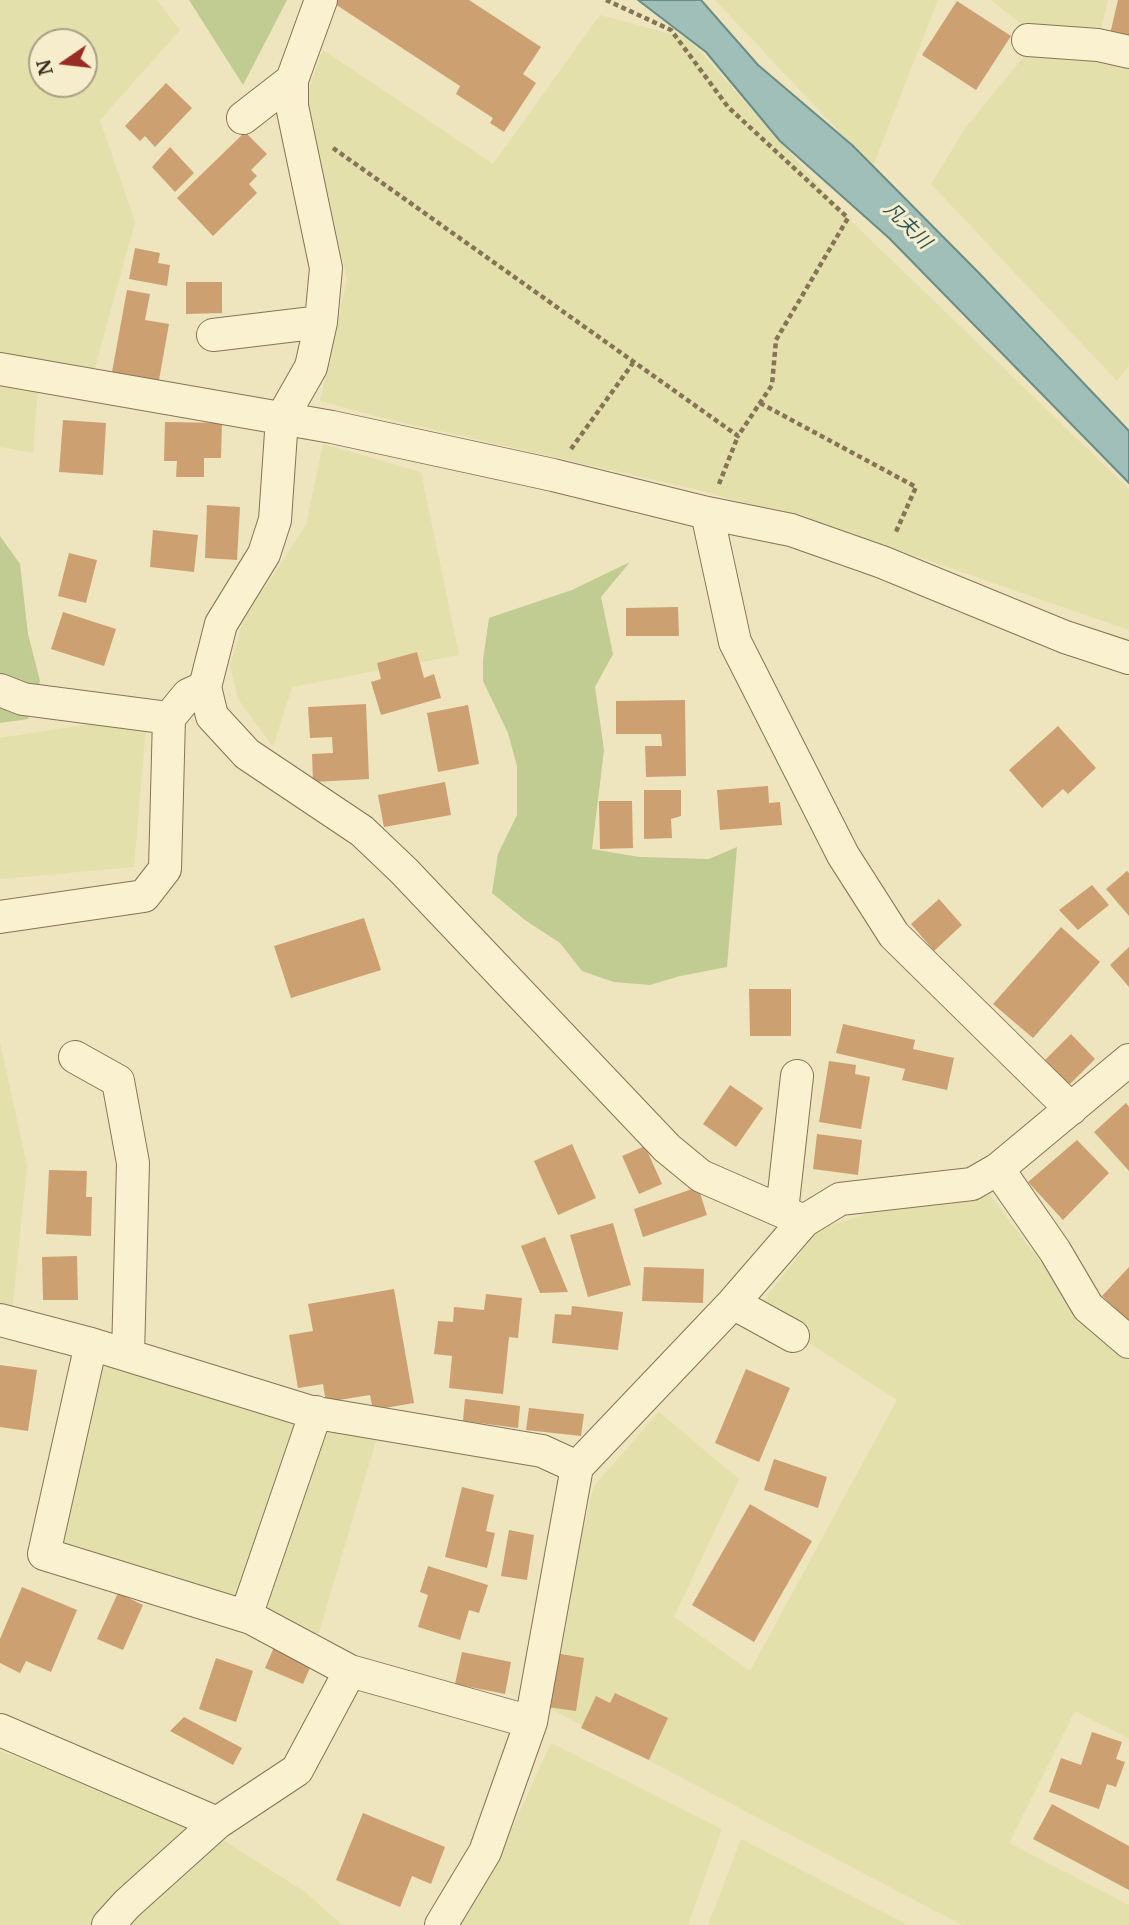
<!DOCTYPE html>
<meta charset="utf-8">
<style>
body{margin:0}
#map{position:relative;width:1129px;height:1925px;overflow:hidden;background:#eee4bd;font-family:Merriweather,serif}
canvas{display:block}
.north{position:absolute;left:28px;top:28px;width:70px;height:70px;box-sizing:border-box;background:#f6edcd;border:2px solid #a99f86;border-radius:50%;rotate:256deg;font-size:19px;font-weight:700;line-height:28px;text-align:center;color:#352a1b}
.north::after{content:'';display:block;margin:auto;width:24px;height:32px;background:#962e25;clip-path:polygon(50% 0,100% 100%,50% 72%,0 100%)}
</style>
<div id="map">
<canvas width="1129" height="1925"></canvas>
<div class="north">N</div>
</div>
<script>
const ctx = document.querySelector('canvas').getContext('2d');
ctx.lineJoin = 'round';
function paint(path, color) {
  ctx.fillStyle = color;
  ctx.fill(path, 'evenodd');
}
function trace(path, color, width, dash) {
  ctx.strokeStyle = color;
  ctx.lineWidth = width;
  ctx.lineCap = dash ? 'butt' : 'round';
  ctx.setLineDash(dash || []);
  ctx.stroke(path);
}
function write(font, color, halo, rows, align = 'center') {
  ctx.font = font + ' Merriweather,"Noto Sans JP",serif';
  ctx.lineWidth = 6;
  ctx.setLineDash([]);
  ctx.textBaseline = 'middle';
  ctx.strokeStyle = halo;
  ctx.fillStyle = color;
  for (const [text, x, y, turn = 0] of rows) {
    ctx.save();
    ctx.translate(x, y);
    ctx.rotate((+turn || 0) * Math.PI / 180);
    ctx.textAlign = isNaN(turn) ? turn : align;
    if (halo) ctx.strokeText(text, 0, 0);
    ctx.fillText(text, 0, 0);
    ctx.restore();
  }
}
const farmland = new Path2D(`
 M0 0H157L180 30 100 120 135 222 93 375 39 373 33 453 0 447ZM42 42H84V84H42Z
 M715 0H938L873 166 852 145Z
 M991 0H1108L1101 30 1024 26Z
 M600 15 689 39 848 218 1129 489V630L901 551 703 491 379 417 320 401 347 279 304 101 323 50 493 164Z
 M1030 49 1129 63V365L1117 381 931 184 966 127Z
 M323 444 421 472 459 655 292 687 273 747 238 699 230 665 243 621 306 525Z
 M147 715 134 867 0 879V738Z
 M0 1042 27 1166 11 1322 0 1320Z
 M990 1195 1084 1319 1129 1362V1739L1075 1711 1009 1843 1129 1905V1925H962L547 1707 558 1630 594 1486 659 1412 739 1479 674 1617 750 1671 897 1400 812 1345 761 1303 820 1229 866 1214Z
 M88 1356 378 1434 316 1642 44 1554Z
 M551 1743 722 1829 688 1925H459L498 1859Z
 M0 1751 209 1831 305 1892 342 1925H0Z
 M741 1839 908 1925H708Z`);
const green = new Path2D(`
 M189 0H287L243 85Z
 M0 536 20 564 28 634 40 681 28 719 0 723Z
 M630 562 601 597 613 654 595 687 604 750 592 849 639 857 709 859 737 847 727 967 680 976 650 985 614 982 582 971 560 943 525 920 492 893 498 854 517 815V766L508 733 483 681V660L489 618 572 590Z`);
const water = new Path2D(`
 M638 0H701L758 65 852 145 979 273 1129 431V483L889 238 780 141 706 52Z`);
const building = new Path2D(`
 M338 0H469L541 47 523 74 536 83 504 132 490 123 493 118 456 94 460 86 335 4Z
 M1118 0H1129V39L1110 34Z
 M957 1 1011 36 976 90 922 55Z
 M166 83 192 108 155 147 145 136 140 141 125 126Z
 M245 132 267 154 251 170 257 176 249 184 257 193 213 236 177 198Z
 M170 147 194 173 175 192 152 167Z
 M135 248 160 253 158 263 170 265 167 286 129 279Z
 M186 282H222V313L186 314Z
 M127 290 150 294 145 320 169 324 159 380 112 372Z
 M63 420 106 423 103 475 59 472Z
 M165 422 222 423 221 458H204V477H176L177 461H164Z
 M207 505 240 507 237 560 205 558Z
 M153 530 198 535 194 572 150 567Z
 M69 553 97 560 86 603 58 596Z
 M678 607 679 636H626V608Z
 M63 612 116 629 104 666 51 649Z
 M417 652 424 678 434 674 441 698 381 715 371 682 381 679 377 663Z
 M685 700 686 776 646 777 645 746H662L661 734H616V701Z
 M366 704 369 779 313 782 312 754 333 753 332 737 310 738 308 707Z
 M468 705 479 764 438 772 427 713Z
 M1058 726 1096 768 1068 794 1063 789 1042 808 1009 770Z
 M445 782 451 815 384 827 378 795Z
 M768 786 769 803 780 802 782 825 720 830 717 790Z
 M644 790H681V816L671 819 672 838 644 839Z
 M599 801H632L633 848 600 849Z
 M1127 871 1129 873V916L1106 889Z
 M1092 885 1109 905 1078 930 1059 910Z
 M939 899 962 925 934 951 911 924Z
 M364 918 381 970 291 998 274 946Z
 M1061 927 1100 962 1033 1038 993 1004Z
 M1129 947V987L1110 965Z
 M749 989H791V1036H750Z
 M843 1024 915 1040 913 1049 954 1058 947 1090 902 1080 905 1069 836 1053Z
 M1071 1034 1095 1059 1069 1085 1045 1060Z
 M829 1061 856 1065 855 1074 870 1077 861 1129 819 1122Z
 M730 1085 763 1108 736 1147 703 1124Z
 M1126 1103 1129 1107V1171L1094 1132Z
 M817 1134 862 1140 858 1175 813 1169Z
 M1077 1140 1109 1173 1063 1220 1028 1182Z
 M572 1144 596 1198 558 1215 534 1161Z
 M645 1146 662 1184 639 1194 622 1156Z
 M49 1170 87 1171 86 1197H92L91 1236 46 1234Z
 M698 1187 707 1215 643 1237 634 1209Z
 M613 1223 631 1285 588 1297 570 1235Z
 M545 1237 568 1292 540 1293 521 1246Z
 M77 1256 78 1300H43L42 1257Z
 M644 1267 704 1269 703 1303 642 1301Z
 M1129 1267V1321L1102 1296Z
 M394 1289 414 1403 373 1410 370 1395 326 1402 323 1384 298 1388 289 1335 313 1331 308 1304Z
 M486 1294 522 1298 518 1338 509 1337 503 1394 449 1388 452 1356 434 1354 438 1321 453 1322 454 1307 484 1310Z
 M572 1306 623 1312 618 1350 552 1343 555 1314 571 1315Z
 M0 1365 37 1370 28 1431 0 1427Z
 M746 1369 790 1388 759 1462 715 1443Z
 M465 1399 520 1406 518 1428 463 1421Z
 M529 1408 584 1414 581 1436 526 1430Z
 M774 1459 827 1477 818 1508 764 1490Z
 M462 1487 494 1495 486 1531 495 1533 487 1568 445 1557Z
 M750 1504 812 1541 754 1642 692 1605Z
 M509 1530 534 1535 527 1580 501 1576Z
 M428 1566 488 1585 479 1613 469 1610 460 1640 418 1627 428 1595 420 1592Z
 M22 1587 77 1610 51 1672 26 1661 20 1673 0 1663V1639Z
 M118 1593 143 1605 123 1650 97 1639Z
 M275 1645 313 1661 303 1684 265 1668Z
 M462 1652 511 1662 505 1694 455 1684Z
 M555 1653 584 1658 576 1711 547 1707Z
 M216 1658 253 1671 236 1722 199 1709Z
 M615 1693 668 1718 649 1760 581 1728 596 1696 610 1703Z
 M184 1717 242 1748 233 1765 170 1731Z
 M1092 1732 1122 1742 1116 1759 1125 1762 1116 1787 1107 1784 1099 1809 1049 1792 1061 1758 1081 1765Z
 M1052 1804 1129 1846V1890L1033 1839Z
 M363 1813 445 1847 431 1884 412 1876 400 1907 336 1880Z`);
const path = new Path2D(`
 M333 148 738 436 772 385 776 340 848 218 728 107 671 30 606 0
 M760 403 916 487 895 534
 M571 449 633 363
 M719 484 738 436`);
const minor = new Path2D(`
 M321 0 292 80V106L326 268 321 322 311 367 282 418 275 520 264 554 221 624 205 687 212 716 247 754 362 831 404 871 667 1148 701 1176 804 1221
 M1028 40 1098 45 1129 52
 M243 118 292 80
 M213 335 321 322
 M0 369 332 427 553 475 707 513 791 530 882 562 1065 637 1129 658
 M707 513 735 642 843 855 894 935 1071 1109
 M0 690 23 699 169 718
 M0 917 144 896 165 869 169 718 188 695 205 687
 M75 1057 118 1081 133 1163 128 1355
 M998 1169 1055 1251 1088 1307 1129 1342
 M782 1211 797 1076
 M733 1303 793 1336
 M0 1320 91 1344 311 1412 542 1451 577 1467
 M91 1344 44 1554 251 1618 350 1671
 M246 1616 316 1412
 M0 1730 217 1823 297 1770 350 1671 531 1722
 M108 1925 127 1904 217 1823
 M441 1925 485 1852 531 1722 577 1467 733 1303 804 1221 840 1199 972 1184 998 1169 1129 1060`);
const waterNames = [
 ["凡夫川",907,226,44]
];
paint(farmland, '#e4e0ab');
paint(green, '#c0cc91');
paint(water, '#a1bfb9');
trace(water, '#698d87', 2);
paint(building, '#cda072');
trace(minor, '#867456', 34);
trace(path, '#867456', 4.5, [5, 3.5]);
trace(minor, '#f9f1d0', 32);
write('italic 19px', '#2a5456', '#f6edcd', waterNames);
</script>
